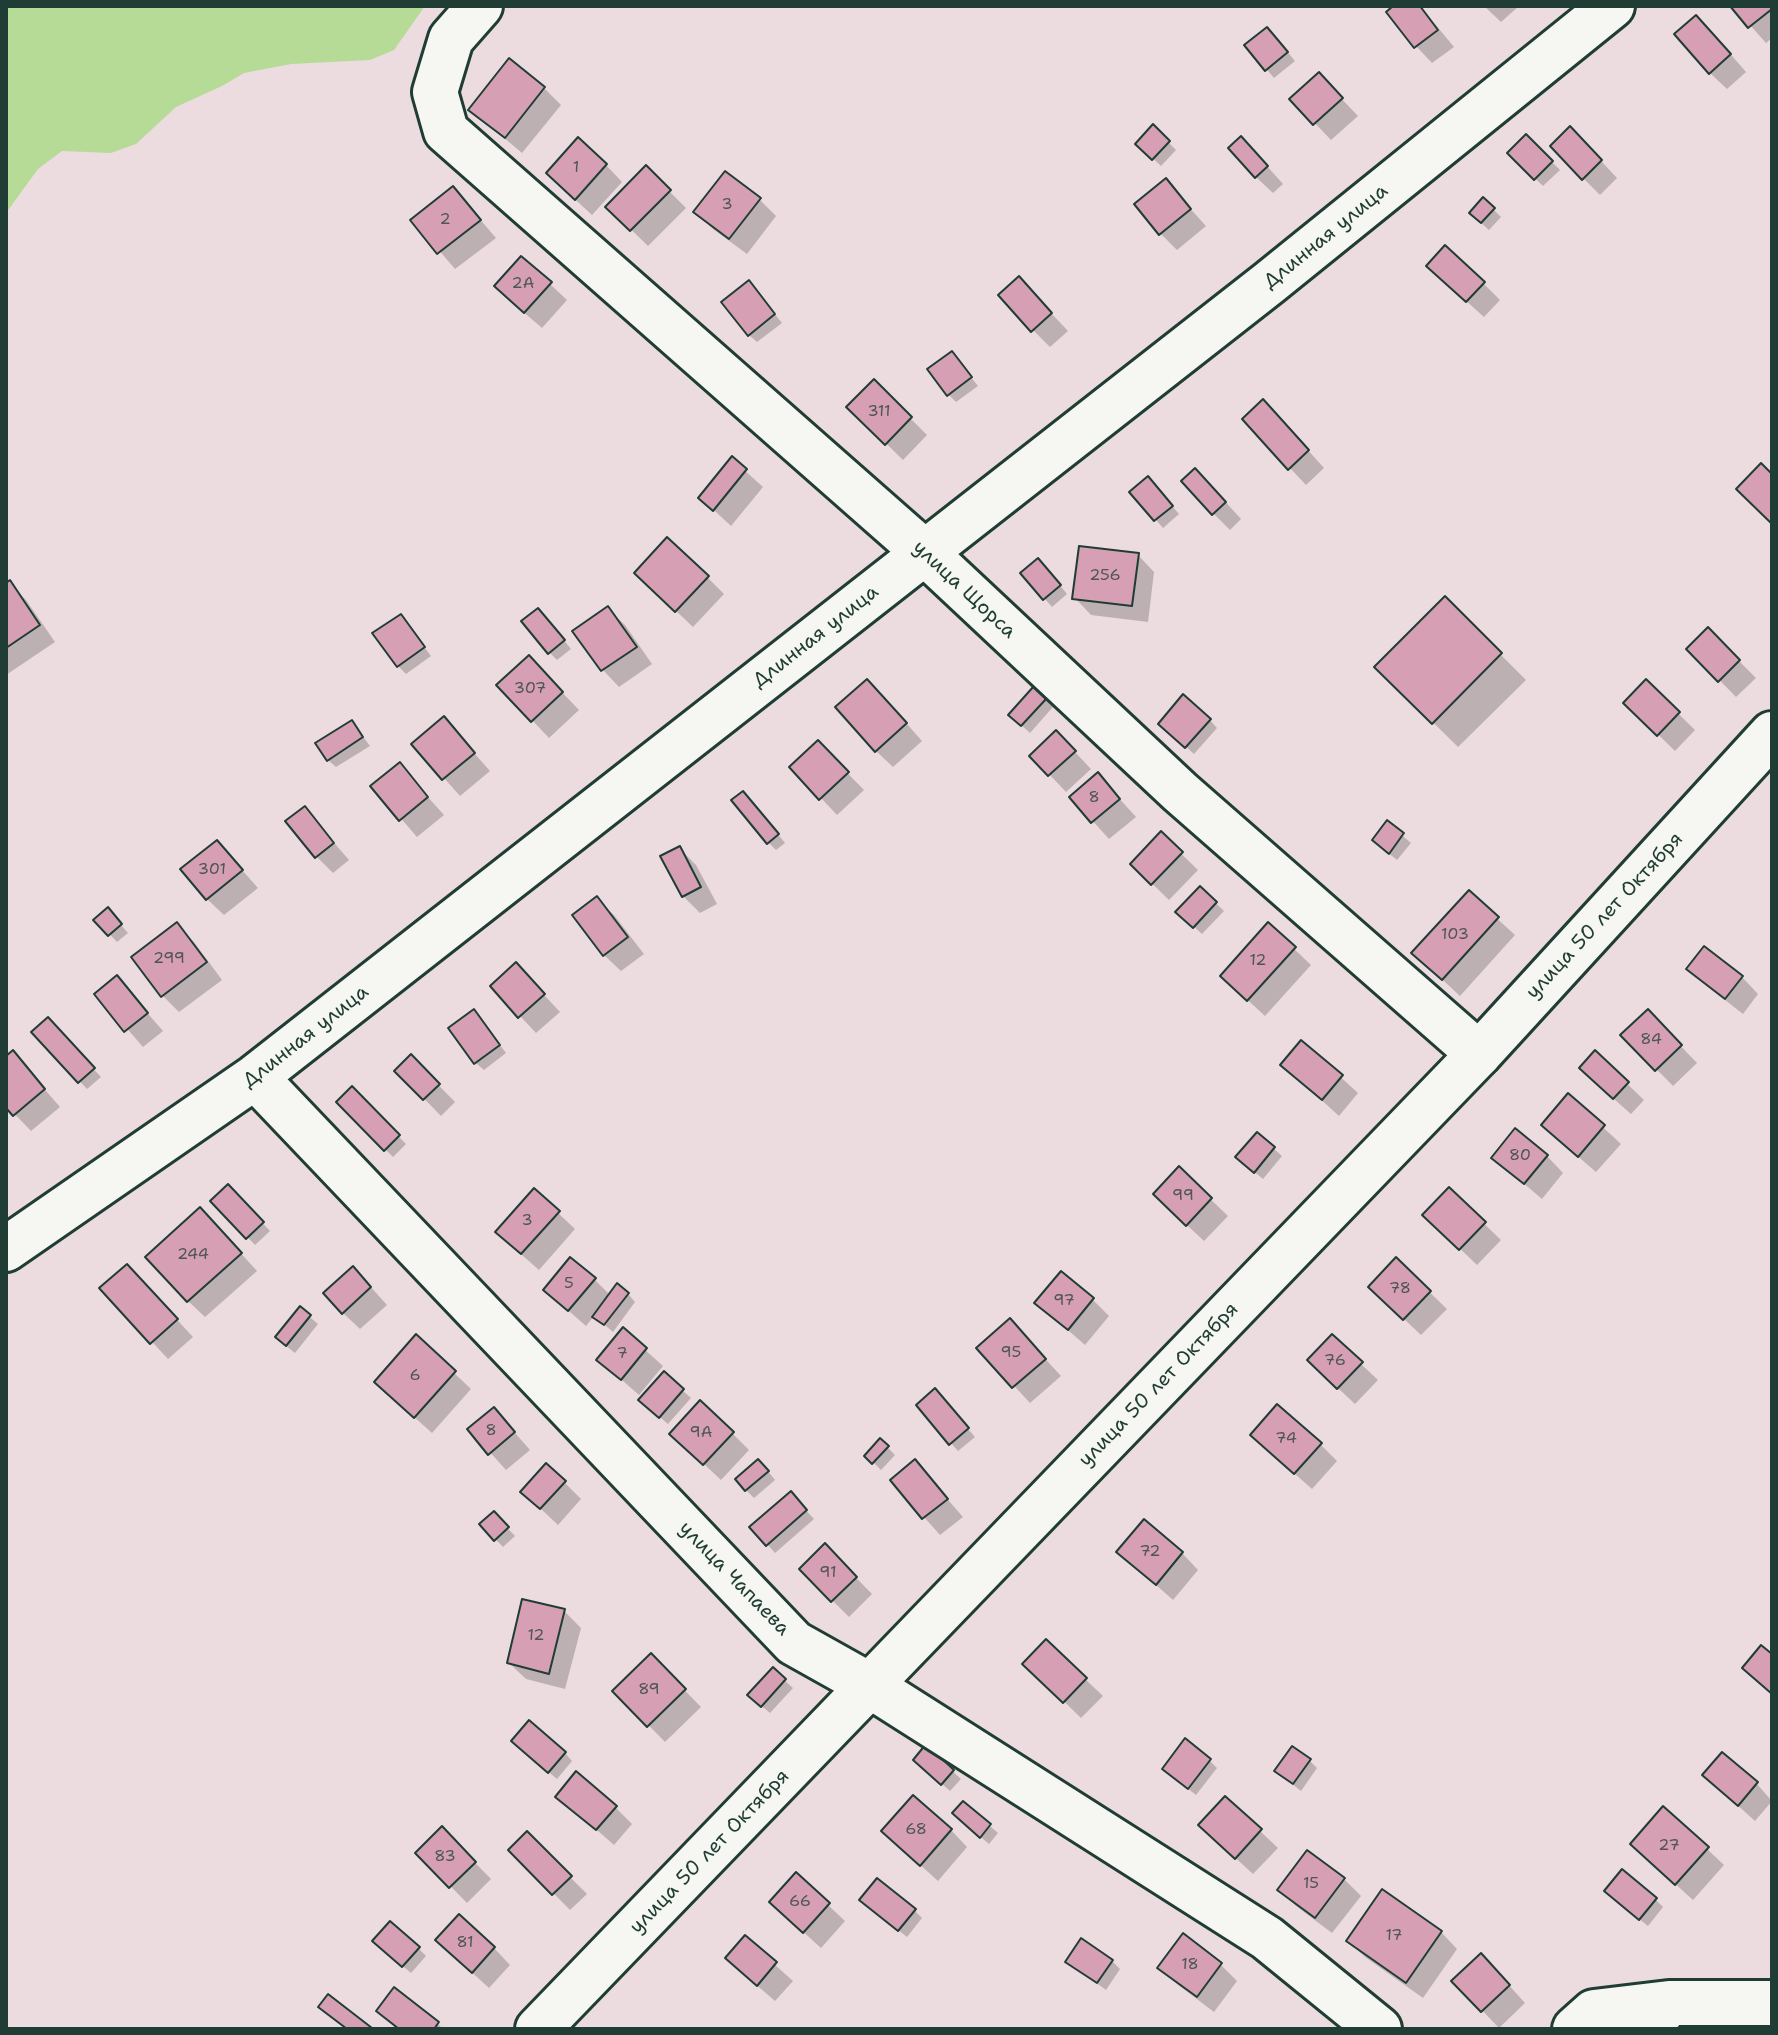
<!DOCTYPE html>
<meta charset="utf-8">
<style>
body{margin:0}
#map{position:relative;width:1778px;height:2035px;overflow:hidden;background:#ecdcdf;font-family:"Shantell Sans",sans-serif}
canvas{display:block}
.frame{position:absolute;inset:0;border:8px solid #1f3d34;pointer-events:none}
</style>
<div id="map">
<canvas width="1778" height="2035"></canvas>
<div class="frame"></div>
</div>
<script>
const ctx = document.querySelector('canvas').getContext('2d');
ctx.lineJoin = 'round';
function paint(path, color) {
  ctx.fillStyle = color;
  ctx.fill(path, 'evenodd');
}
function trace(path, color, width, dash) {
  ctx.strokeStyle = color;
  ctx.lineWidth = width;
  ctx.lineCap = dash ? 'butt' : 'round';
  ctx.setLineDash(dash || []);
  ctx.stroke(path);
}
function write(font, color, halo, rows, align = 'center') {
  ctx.font = font + ' "Shantell Sans",sans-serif';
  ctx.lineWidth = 6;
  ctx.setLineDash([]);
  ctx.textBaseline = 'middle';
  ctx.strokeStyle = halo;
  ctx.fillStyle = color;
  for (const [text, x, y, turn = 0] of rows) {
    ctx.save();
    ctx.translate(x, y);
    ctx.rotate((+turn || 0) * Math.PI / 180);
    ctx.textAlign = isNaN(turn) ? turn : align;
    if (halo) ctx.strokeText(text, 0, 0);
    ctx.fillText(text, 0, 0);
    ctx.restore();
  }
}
const green = new Path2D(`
 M6 6H425L394 50 370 60 291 64 244 73 222 86 176 107 136 144 111 153 62 151 38 169 6 213Z`);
const shadow = new Path2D(`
 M1397 6H1420L1454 47 1432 63 1416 46Z
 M1484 6H1519L1501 22Z
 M1733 6H1772V38L1766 43Z
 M1713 34 1746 72 1727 89 1710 73Z
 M1275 37 1295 61 1274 78 1247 46Z
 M544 88 561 105 522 153 471 110Z
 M1335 92 1358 116 1331 140 1292 99Z
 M1153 127 1176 150 1161 166 1137 143Z
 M1526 136 1560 170 1543 186 1509 153Z
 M1587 146 1617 178 1600 195 1583 178Z
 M1258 156 1283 184 1273 193 1256 177Z
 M606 165 622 182 592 215 565 190Z
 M646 168 686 208 648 246 608 207Z
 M1165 181 1206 226 1177 250 1160 233Z
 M453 188 496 238 455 269 413 220Z
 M759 199 776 216 747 254 713 229 696 212Z
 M1484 200 1501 217 1489 230 1479 221Z
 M1445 282 1483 283 1500 300 1484 317Z
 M550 284 567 300 542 328 513 303Z
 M756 291 782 323 757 342 749 335Z
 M1035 296 1068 331 1050 347 1033 330Z
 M952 353 978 386 956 402 948 394Z
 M874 382 927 435 903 460 849 407Z
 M1280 419 1324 468 1306 485 1290 468Z
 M732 459 763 487 731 526 701 498Z
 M1155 486 1179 514 1163 528 1132 492Z
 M1212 487 1241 519 1230 530 1213 513Z
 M1138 555 1154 572 1148 622 1091 615 1075 598Z
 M1046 568 1067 594 1052 607 1023 574Z
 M707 577 724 594 693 627 653 589Z
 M9 583 26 600 55 642 6 675V585Z
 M1445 599 1526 680 1458 747 1377 667Z
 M608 609 625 625 652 664 619 687 603 670 575 631Z
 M401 616 431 656 406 674 398 666Z
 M546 618 571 649 557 660 549 652Z
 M1708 630 1756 678 1736 697 1689 649Z
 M529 658 579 710 549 738 499 685Z
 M1646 682 1695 730 1675 751 1626 703Z
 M1034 689 1053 707 1030 733 1019 723Z
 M884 698 922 741 893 767 876 751Z
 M444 719 490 771 460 796 414 744Z
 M1210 720 1217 728 1194 754 1169 731Z
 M352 722 370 746 336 767 328 760Z
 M818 743 864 790 837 815 821 798Z
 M1073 750 1091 769 1066 792 1032 756Z
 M399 765 444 815 417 837 373 786Z
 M1098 775 1136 817 1109 839 1071 797Z
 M751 801 785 843 776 850 768 842Z
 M304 808 349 860 333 873 316 856Z
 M1388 823 1411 843 1397 860 1382 848Z
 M1161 834 1198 870 1169 900 1132 864Z
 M217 842 258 888 224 915 207 899Z
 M680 849 696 865 717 904 700 913 683 896Z
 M1200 888 1224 911 1202 934 1178 912Z
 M1469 893 1515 935 1460 996 1431 969Z
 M597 899 614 915 644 954 621 971 604 955Z
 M115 918 128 933 117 942 96 920Z
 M177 925 194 942 222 980 179 1012 162 995Z
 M1269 925 1311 965 1265 1016 1239 992Z
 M1689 969 1742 977 1758 994 1743 1014 1706 985Z
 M117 978 163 1031 143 1047 97 994Z
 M532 982 560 1012 536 1033 492 986Z
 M474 1011 506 1053 484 1070 476 1063Z
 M1648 1012 1697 1063 1673 1086 1623 1035Z
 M48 1020 101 1077 87 1089 34 1033Z
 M1302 1042 1358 1093 1339 1116 1283 1065Z
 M13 1053 60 1107 31 1131 6 1105V1059Z
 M1595 1053 1644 1100 1631 1114 1598 1085Z
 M411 1057 455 1102 441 1116 397 1071Z
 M352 1089 406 1144 393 1157 338 1102Z
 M1569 1096 1621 1144 1596 1172 1560 1141Z
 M1257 1134 1282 1156 1263 1179 1246 1165Z
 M1547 1156 1563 1173 1542 1199 1494 1158Z
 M1179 1169 1228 1216 1204 1241 1172 1211Z
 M228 1187 270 1231 255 1245 213 1201Z
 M1449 1190 1501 1240 1477 1265 1425 1215Z
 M558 1213 575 1229 539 1270 514 1248Z
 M216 1226 257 1271 205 1317 188 1301Z
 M1396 1260 1447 1309 1421 1335 1387 1303Z
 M594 1279 610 1295 628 1294 635 1302 613 1332 594 1316 586 1326 545 1290Z
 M143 1283 193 1337 168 1359 102 1288Z
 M369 1285 387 1305 360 1329 343 1313Z
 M1093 1300 1109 1316 1085 1345 1037 1303Z
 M300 1309 318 1324 295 1353 285 1345Z
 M623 1330 663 1366 639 1395 599 1360Z
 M416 1337 471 1389 432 1433 393 1398Z
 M1332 1337 1378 1380 1355 1404 1326 1377Z
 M1026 1338 1061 1376 1030 1403 979 1348Z
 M664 1374 691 1398 668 1424 648 1407Z
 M942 1399 975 1437 958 1451 918 1405Z
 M494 1409 530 1450 506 1470 470 1430Z
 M732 1433 749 1450 721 1480 689 1450Z
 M1320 1444 1337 1461 1312 1489 1269 1451Z
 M887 1447 895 1455 881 1470 867 1456Z
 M915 1462 963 1517 940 1535 892 1481Z
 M766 1469 775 1480 754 1498 746 1490Z
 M564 1482 581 1499 558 1525 523 1492Z
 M791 1494 814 1519 775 1553 752 1527Z
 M494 1514 515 1536 503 1547 482 1525Z
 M825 1546 872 1594 849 1617 801 1569Z
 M1119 1552 1182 1553 1198 1570 1173 1600Z
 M564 1611 581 1628 565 1689 526 1679 509 1663Z
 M1046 1642 1103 1696 1081 1718 1042 1680Z
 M651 1656 701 1707 665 1742 615 1691Z
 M773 1670 793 1688 770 1713 758 1703Z
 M926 1747 961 1779 950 1791 923 1767Z
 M521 1749 565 1753 572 1761 557 1779Z
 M1209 1760 1217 1768 1196 1795 1172 1776Z
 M1310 1761 1317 1768 1301 1791 1276 1771Z
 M1704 1775 1756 1783 1772 1801 1755 1821Z
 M558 1796 615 1807 632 1824 614 1845Z
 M1225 1798 1278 1848 1253 1874 1217 1841Z
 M963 1803 998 1833 989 1844 962 1821Z
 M442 1829 491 1879 467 1903 418 1853Z
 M951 1830 967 1847 938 1881 883 1831Z
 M527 1834 587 1894 570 1910 511 1850Z
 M1707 1849 1724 1865 1693 1900 1649 1860Z
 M1308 1852 1344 1879 1361 1896 1332 1933 1296 1906 1279 1890Z
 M796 1875 845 1921 821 1948 788 1918Z
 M1614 1899 1656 1900 1663 1907 1648 1926Z
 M869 1907 914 1910 922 1918 907 1937Z
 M1441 1932 1457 1949 1423 1998 1365 1957 1348 1941Z
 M745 1938 793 1981 775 2001 745 1975Z
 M418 1948 426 1956 411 1973 383 1949Z
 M494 1948 510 1965 489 1988 455 1957Z
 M1112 1961 1120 1969 1106 1990 1067 1962Z
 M1220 1964 1237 1981 1214 2012 1177 1984 1160 1968Z
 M1498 1973 1525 2003 1499 2028 1454 1981Z
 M395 1990 438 2024 443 2029 395 2027 378 2010Z`);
const building = new Path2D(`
 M1393 6H1420L1438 30 1414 48 1386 12Z
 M1730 6H1772V9L1748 28Z
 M1696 15 1731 54 1709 74 1674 34Z
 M1267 27 1288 52 1265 71 1244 45Z
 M509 58 545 87 505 138 468 110Z
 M1319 72 1343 98 1313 125 1289 99Z
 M1153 124 1170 141 1152 160 1135 144Z
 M1570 126 1602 160 1582 180 1550 146Z
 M1526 134 1553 161 1534 180 1507 153Z
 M1241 136 1268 166 1255 178 1228 148Z
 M578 137 607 164 575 200 546 173Z
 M646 165 671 190 630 231 605 207Z
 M725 171 761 198 729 239 693 212Z
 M1166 178 1191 209 1159 235 1134 204Z
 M453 186 481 220 437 254 410 220Z
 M1483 197 1495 208 1481 223 1469 213Z
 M1445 245 1485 282 1466 302 1426 266Z
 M521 256 552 282 524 313 494 286Z
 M1019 276 1052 313 1031 332 998 295Z
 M749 280 775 314 748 336 721 302Z
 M952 351 972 377 947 396 927 369Z
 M874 379 912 417 885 445 846 407Z
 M1263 399 1309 450 1288 470 1242 419Z
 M732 456 747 469 713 511 698 498Z
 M1761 463 1772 474V524L1736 489Z
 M1195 468 1226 502 1212 515 1181 481Z
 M1148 476 1173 506 1154 521 1129 492Z
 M667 537 709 576 675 612 634 573Z
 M1079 546 1139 553 1132 606 1072 599Z
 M1038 558 1061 585 1043 600 1020 573Z
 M10 580 40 625 6 648V583Z
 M1445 596 1502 653 1432 724 1374 667Z
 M608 606 637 647 601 671 572 631Z
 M538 608 565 640 548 654 521 621Z
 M401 614 425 647 397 667 372 633Z
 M1708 627 1740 660 1718 682 1686 649Z
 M529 655 563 692 531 722 496 685Z
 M867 679 907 723 875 752 835 707Z
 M1646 679 1680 712 1657 736 1623 703Z
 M1034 686 1047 698 1021 726 1008 715Z
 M1183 694 1211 719 1185 748 1158 724Z
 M444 716 475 753 442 780 411 744Z
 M352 720 363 737 327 761 315 743Z
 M1056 730 1076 751 1048 776 1029 756Z
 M818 740 849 772 819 800 789 767Z
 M400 762 428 797 399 821 370 786Z
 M1098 772 1120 799 1091 823 1069 797Z
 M743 791 779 834 767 844 731 800Z
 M305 806 334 843 315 858 285 821Z
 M1387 820 1404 833 1389 854 1372 840Z
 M1161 831 1183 852 1151 885 1130 864Z
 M217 840 243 870 206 900 180 869Z
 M680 846 701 887 682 897 660 856Z
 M1200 886 1217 902 1193 928 1175 912Z
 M1469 890 1499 917 1442 980 1411 953Z
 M597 896 628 937 603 956 572 915Z
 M108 907 122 924 108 936 93 920Z
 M177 922 207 962 161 997 131 957Z
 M1268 922 1296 947 1247 1001 1220 976Z
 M1704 946 1743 976 1725 999 1686 969Z
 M516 962 545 994 518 1018 490 986Z
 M117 975 148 1013 124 1032 94 994Z
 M474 1009 500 1045 474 1064 448 1028Z
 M1648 1009 1682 1045 1655 1071 1620 1035Z
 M48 1017 95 1068 78 1083 31 1032Z
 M1301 1040 1343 1075 1322 1100 1280 1065Z
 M13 1050 45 1089 13 1116 6 1108V1056Z
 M1595 1050 1629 1082 1613 1099 1579 1068Z
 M411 1054 440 1084 423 1100 394 1071Z
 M352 1086 400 1135 384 1151 336 1102Z
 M1568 1093 1605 1125 1578 1157 1541 1125Z
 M1515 1128 1548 1155 1524 1184 1491 1158Z
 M1257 1132 1275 1147 1254 1173 1235 1157Z
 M1179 1166 1212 1198 1186 1226 1153 1194Z
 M228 1184 264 1222 246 1239 210 1201Z
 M1449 1187 1486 1222 1459 1250 1422 1215Z
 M534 1188 560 1211 521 1254 495 1232Z
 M200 1207 242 1253 187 1302 145 1257Z
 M570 1257 596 1278 568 1311 543 1290Z
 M1396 1257 1431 1291 1403 1320 1368 1287Z
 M127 1264 178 1319 150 1344 99 1288Z
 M353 1266 371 1287 342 1314 323 1293Z
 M1061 1271 1094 1298 1068 1330 1034 1303Z
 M617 1283 629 1293 604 1325 592 1317Z
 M300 1306 311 1315 286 1346 275 1337Z
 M1010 1318 1046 1359 1012 1388 976 1348Z
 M623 1327 647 1348 621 1380 596 1360Z
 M416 1334 456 1371 414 1418 374 1382Z
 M1332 1334 1363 1362 1337 1389 1307 1360Z
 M664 1371 684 1389 659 1418 638 1400Z
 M935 1388 969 1428 949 1445 916 1405Z
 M700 1400 734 1432 703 1465 669 1434Z
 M1277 1404 1322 1443 1294 1474 1250 1435Z
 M494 1407 515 1432 488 1455 467 1429Z
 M880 1438 889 1446 872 1464 864 1456Z
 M758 1459 769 1471 745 1491 735 1479Z
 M915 1459 948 1499 922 1519 890 1480Z
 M546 1463 566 1481 540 1509 520 1492Z
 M791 1491 807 1510 766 1546 749 1527Z
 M494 1511 509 1527 494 1541 479 1524Z
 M1144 1519 1183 1552 1156 1585 1116 1552Z
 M825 1543 857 1577 831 1602 799 1569Z
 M522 1599 565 1609 549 1674 507 1663Z
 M1046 1639 1087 1678 1063 1703 1022 1664Z
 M1761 1645 1772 1654V1694L1742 1668Z
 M651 1653 686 1689 647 1727 612 1691Z
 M773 1667 786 1679 761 1707 747 1695Z
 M529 1720 566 1752 548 1773 511 1741Z
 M1185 1738 1211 1759 1188 1789 1162 1769Z
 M926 1744 954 1770 941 1785 913 1760Z
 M1292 1746 1311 1759 1293 1784 1274 1771Z
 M1722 1752 1758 1782 1738 1806 1702 1775Z
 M576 1771 617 1806 596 1830 555 1797Z
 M913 1795 952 1829 920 1866 881 1831Z
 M1225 1796 1262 1829 1235 1859 1198 1825Z
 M963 1801 991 1824 980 1838 952 1813Z
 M1663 1806 1709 1847 1675 1885 1630 1844Z
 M442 1826 476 1862 449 1888 415 1853Z
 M527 1831 572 1876 552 1895 508 1850Z
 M1307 1850 1345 1878 1315 1918 1277 1890Z
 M1622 1869 1657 1898 1639 1920 1604 1891Z
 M796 1872 830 1903 803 1933 769 1902Z
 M877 1878 916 1909 898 1931 859 1900Z
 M1382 1889 1442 1931 1406 1983 1346 1941Z
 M459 1914 495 1947 472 1973 435 1940Z
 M390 1921 420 1947 402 1967 372 1941Z
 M1183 1933 1222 1963 1197 1997 1157 1968Z
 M745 1935 777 1962 757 1986 725 1958Z
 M1081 1938 1113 1960 1097 1983 1065 1962Z
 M1481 1953 1510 1985 1481 2012 1451 1981Z
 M394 1987 439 2022 434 2029H399L376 2011Z
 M328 1994 372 2028 371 2029H347L318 2007Z`);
const minor = new Path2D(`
 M480 6 451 39 435 92 446 131 924 552 1180 792 1479 1054
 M255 1077 794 1643 869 1685 1267 1938 1379 2029
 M6 1249 255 1077 1269 283 1612 6
 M1575 2029 1594 2012 1669 2003
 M1647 2029 1669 2003H1772`);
const tertiary = new Path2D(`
 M538 2029 1479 1054 1772 734`);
const numberNames = [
 ["1",576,168],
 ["3",727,205],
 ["2",445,220],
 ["2А",523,284],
 ["311",879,412],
 ["256",1105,576],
 ["307",530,689],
 ["8",1094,798],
 ["301",212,870],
 ["103",1455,935],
 ["299",169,959],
 ["12",1258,961],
 ["84",1651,1040],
 ["80",1520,1156],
 ["99",1183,1196],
 ["3",527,1221],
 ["244",193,1255],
 ["5",569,1284],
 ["78",1400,1289],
 ["97",1064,1301],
 ["95",1011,1353],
 ["7",622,1354],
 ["76",1335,1361],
 ["6",415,1376],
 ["8",491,1431],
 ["9А",701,1433],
 ["74",1286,1439],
 ["72",1150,1552],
 ["91",828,1573],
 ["12",536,1636],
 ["89",649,1690],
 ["68",916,1830],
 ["27",1669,1846],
 ["83",445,1857],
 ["15",1311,1884],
 ["66",800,1902],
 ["17",1394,1936],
 ["81",465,1943],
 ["18",1190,1965]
];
const streetNames = [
 ["Длинная улица",1326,237,-39],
 ["улица Щорса",964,590,43],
 ["Длинная улица",816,637,-38],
 ["улица 50 лет Октября",1605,916,-47],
 ["Длинная улица",306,1037,-38],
 ["улица 50 лет Октября",1159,1385,-46],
 ["улица Чапаева",734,1579,46],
 ["улица 50 лет Октября",710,1852,-46]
];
paint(green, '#b6db96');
paint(shadow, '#0003');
paint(building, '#d69fb4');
trace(building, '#1f3d34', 2);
trace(minor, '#1f3d34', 50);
trace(tertiary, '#1f3d34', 50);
trace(minor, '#f6f6f2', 44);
trace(tertiary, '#f6f6f2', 44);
write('16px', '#4d5654', null, numberNames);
write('20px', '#1f3d34', '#f6f6f2', streetNames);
</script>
